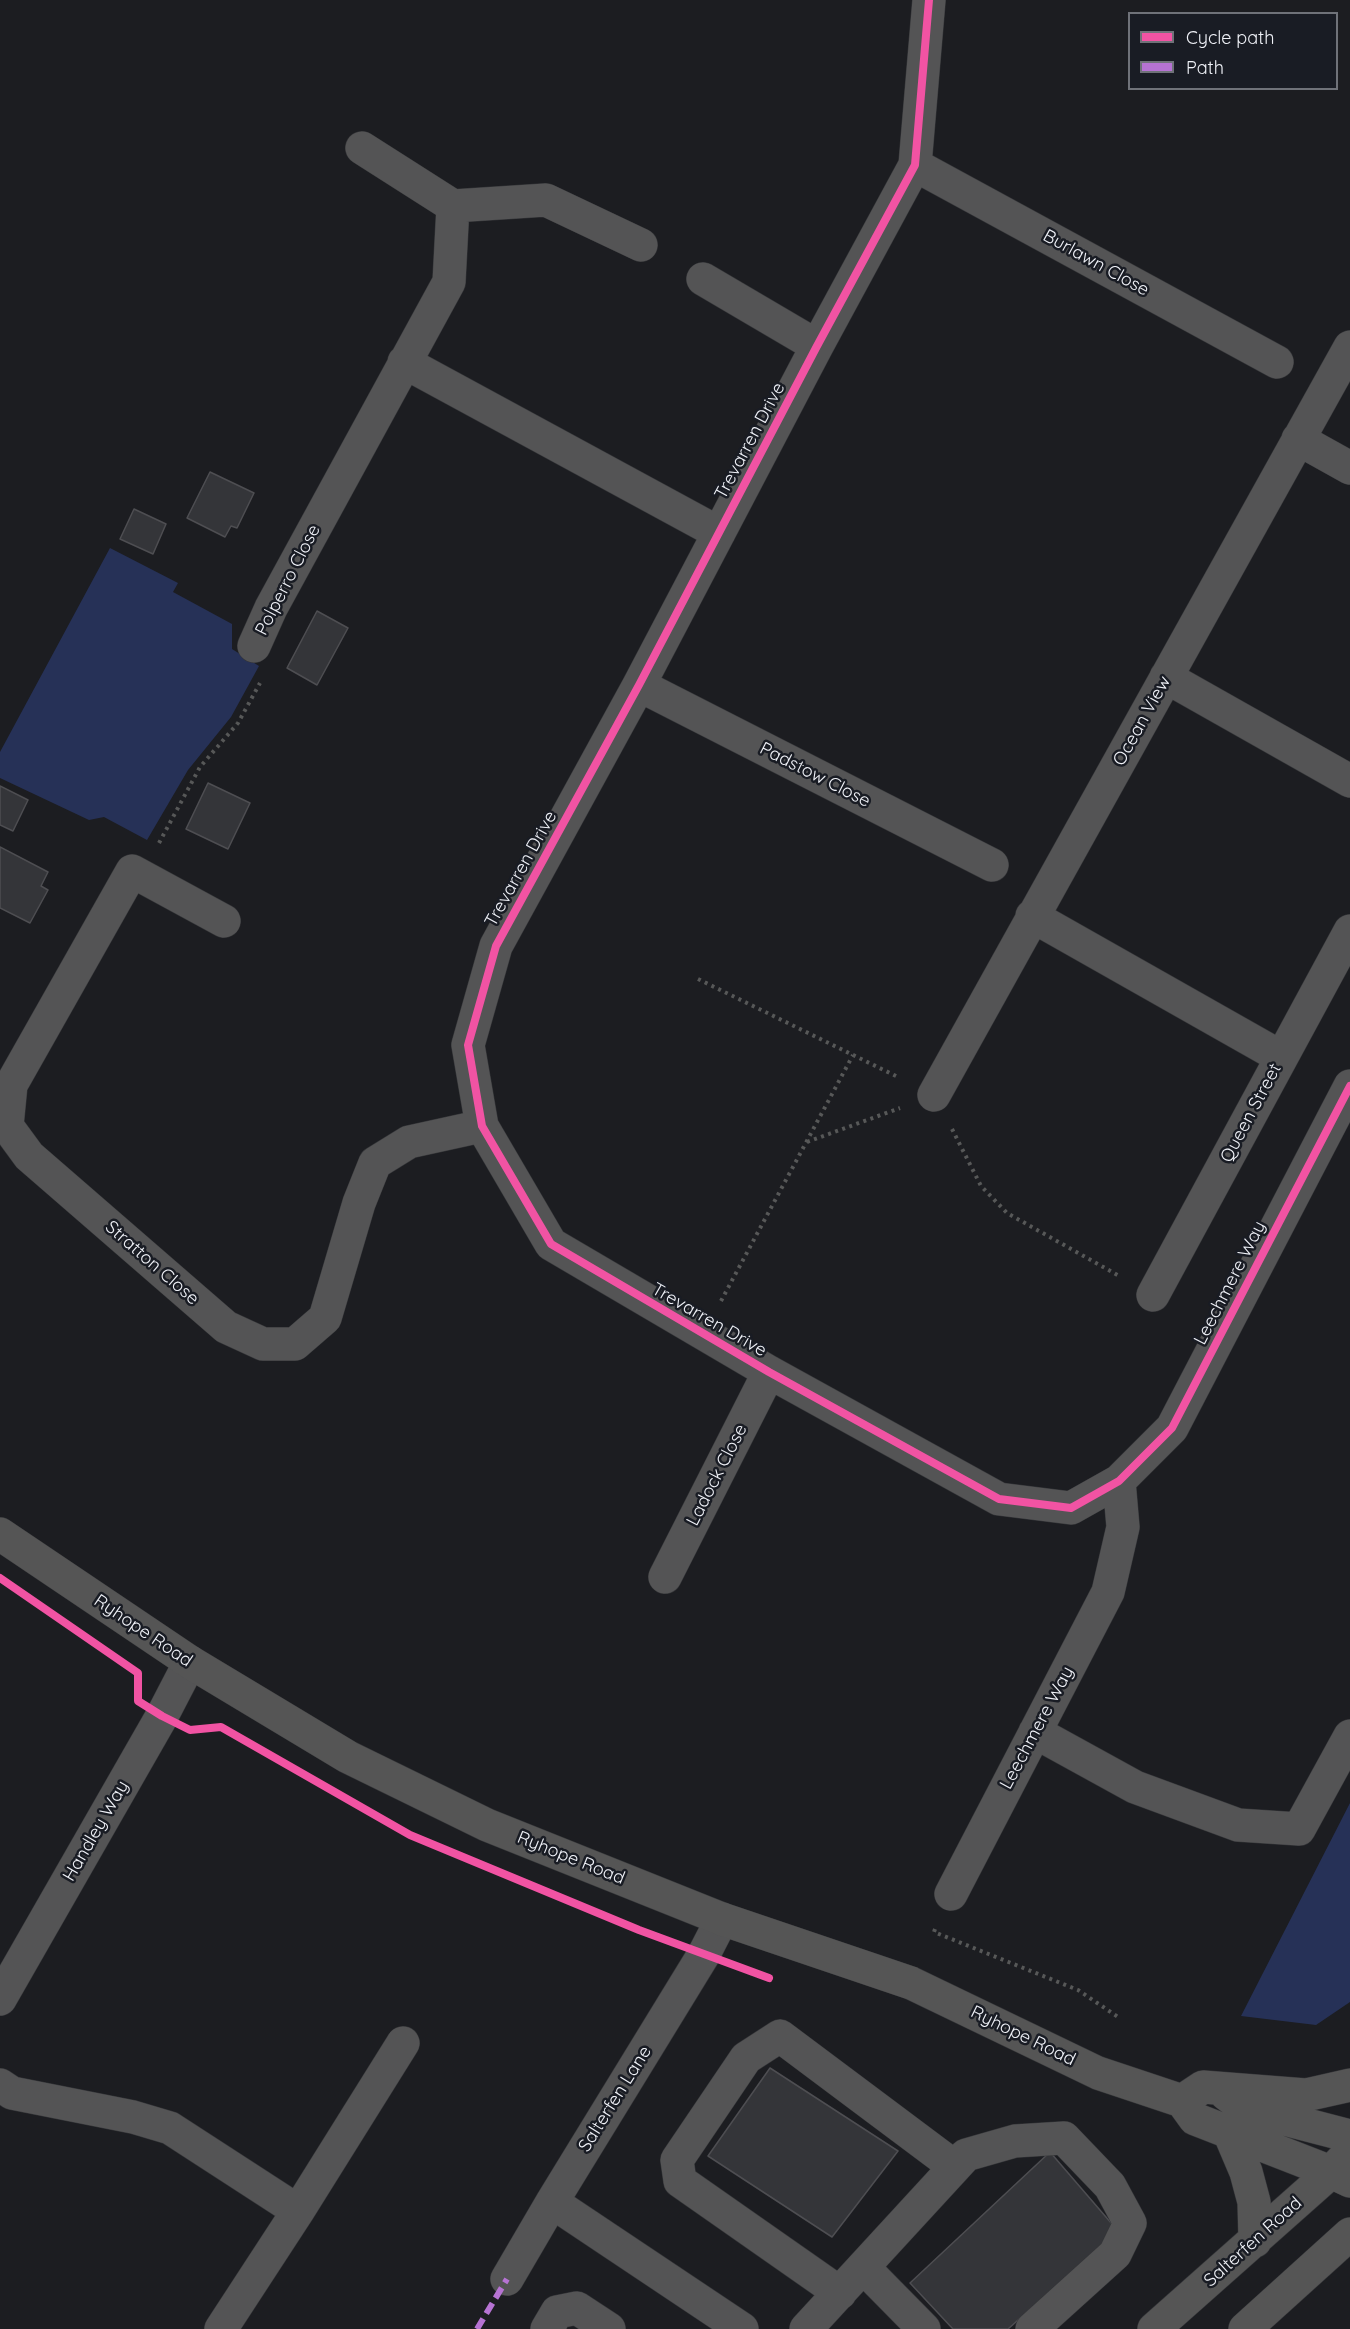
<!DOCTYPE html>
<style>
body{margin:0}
#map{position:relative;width:1350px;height:2329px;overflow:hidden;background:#1c1d21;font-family:Quicksand,sans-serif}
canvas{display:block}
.legend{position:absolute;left:1128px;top:12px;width:210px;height:78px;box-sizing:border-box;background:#191c24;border:2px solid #6f7279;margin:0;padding:8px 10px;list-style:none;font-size:18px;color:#f0f2f8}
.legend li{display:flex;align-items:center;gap:12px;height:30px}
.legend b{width:30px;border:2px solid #6f7279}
</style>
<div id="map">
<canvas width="1350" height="2329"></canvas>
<ul class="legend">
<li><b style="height:8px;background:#f153a3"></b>Cycle path</li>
<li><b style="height:8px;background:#b673d3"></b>Path</li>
</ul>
</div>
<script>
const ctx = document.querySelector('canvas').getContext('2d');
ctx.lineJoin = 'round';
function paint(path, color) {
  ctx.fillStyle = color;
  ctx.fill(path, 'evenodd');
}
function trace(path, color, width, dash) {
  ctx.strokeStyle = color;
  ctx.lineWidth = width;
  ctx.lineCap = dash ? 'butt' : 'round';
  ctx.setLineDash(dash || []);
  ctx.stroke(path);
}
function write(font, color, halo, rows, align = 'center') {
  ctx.font = font + ' Quicksand,sans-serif';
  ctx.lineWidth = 5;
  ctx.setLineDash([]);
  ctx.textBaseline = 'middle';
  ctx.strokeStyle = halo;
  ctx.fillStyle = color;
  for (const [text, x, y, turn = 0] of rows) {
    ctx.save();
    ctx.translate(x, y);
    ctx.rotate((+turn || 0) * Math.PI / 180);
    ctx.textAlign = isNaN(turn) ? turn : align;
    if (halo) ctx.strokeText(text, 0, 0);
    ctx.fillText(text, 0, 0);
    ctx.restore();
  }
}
const green = new Path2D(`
 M110 548 178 583 173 592 232 624V649L259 666 231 717 188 770 147 840 104 817 89 820 0 778V752Z
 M1350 1803V2002L1316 2025 1241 2016Z`);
const building = new Path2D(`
 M210 472 254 493 237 528 231 526 225 537 187 518Z
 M134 509 166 524 153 554 120 539Z
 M317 611 348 628 317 685 287 668Z
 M208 783 250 803 228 849 186 829Z
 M0 786 28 800 13 831 0 825Z
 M0 847 48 872 41 886 48 890 30 923 0 908Z
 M770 2068 898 2151 832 2237 708 2156Z
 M1050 2152 1118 2231 1008 2329H953L910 2283Z`);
const path = new Path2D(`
 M159 843 200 767 238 723 260 683
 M698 979 900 1078
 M952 1129 981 1186 1007 1213 1121 1277
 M807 1142 900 1108
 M721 1301 853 1055
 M935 1929 934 1932 1078 1990 1118 2017`);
const minor = new Path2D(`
 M929 0 915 165 817 346 639 685 496 946 468 1045 482 1126 551 1244 769 1372 999 1499 1071 1508 1119 1481 1172 1428 1350 1086
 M915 165 1277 362
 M453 206 546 200 641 245
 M703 279 817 346
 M404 362 719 533
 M1298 439 1350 468
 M254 646 271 608 449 282 453 206 362 148
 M1166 677 1350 781
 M639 685 992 865
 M1032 916 1281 1057
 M224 921 132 871 11 1085 7 1126 29 1156 226 1327 263 1344H295L325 1318 359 1203 375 1163 409 1142 482 1126
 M934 1095 1350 347
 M1153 1295 1350 931
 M665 1577 769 1372
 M1035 1732 1135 1787 1238 1825 1299 1829 1350 1736
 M951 1894 1108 1592 1123 1527 1119 1481
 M0 1999 162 1716 190 1662
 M0 2085 12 2093 133 2117 170 2128 298 2211 403 2043
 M552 2202 742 2329
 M863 2267 924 2329
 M507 2279 552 2202 704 1954 722 1919
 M840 2293 680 2181 677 2160 746 2058 780 2036 955 2167
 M221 2329 298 2211
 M547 2329 557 2312 577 2308 609 2329
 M806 2329 966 2155 1015 2141 1064 2138 1110 2186 1130 2223 1115 2254 1032 2329`);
const major = new Path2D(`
 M0 1534 190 1662 348 1757 487 1825 722 1919 911 1983 1098 2073 1182 2101 1195 2119 1331 2172 1350 2181
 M1226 2094 1246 2109 1350 2136
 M1182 2101 1203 2087 1306 2095 1350 2085
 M1229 2132 1246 2172 1254 2202 1255 2241
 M1154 2329 1331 2172 1350 2152
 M1245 2329 1350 2234`);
const quiet = new Path2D(`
 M477 2329 507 2279`);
const cycleway = new Path2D(`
 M929 0 915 165 817 346 639 685 496 946 468 1045 482 1126 551 1244 769 1372 999 1499 1071 1508 1119 1481 1172 1428 1350 1086
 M0 1578 138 1673V1701L162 1716 190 1730 221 1727 410 1835 639 1930 769 1978`);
const streetNames = [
 ["Burlawn Close",1096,263,29],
 ["Trevarren Drive",750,441,-62],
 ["Polperro Close",288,580,-63],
 ["Ocean View",1142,721,-61],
 ["Padstow Close",815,775,27],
 ["Trevarren Drive",521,869,-61],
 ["Queen Street",1251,1113,-62],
 ["Stratton Close",152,1263,41],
 ["Leechmere Way",1230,1283,-63],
 ["Trevarren Drive",709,1320,30],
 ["Ladock Close",717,1475,-63],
 ["Ryhope Road",143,1631,34],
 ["Leechmere Way",1037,1728,-62],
 ["Handley Way",96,1831,-60],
 ["Ryhope Road",571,1858,22],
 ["Ryhope Road",1023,2036,26],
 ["Salterfen Lane",615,2099,-58],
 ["Salterfen Road",1253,2242,-42]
];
paint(green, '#263157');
paint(building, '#343539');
trace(building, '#4e4e52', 1.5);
trace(minor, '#36373a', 34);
trace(major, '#36373a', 34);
trace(path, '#575858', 4, [3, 4.5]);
trace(minor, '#545455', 33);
trace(major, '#555', 33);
trace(quiet, '#b673d3', 6, [12, 6]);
trace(cycleway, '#f153a3', 8);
write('18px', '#f0f2f8', '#191c24', streetNames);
</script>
